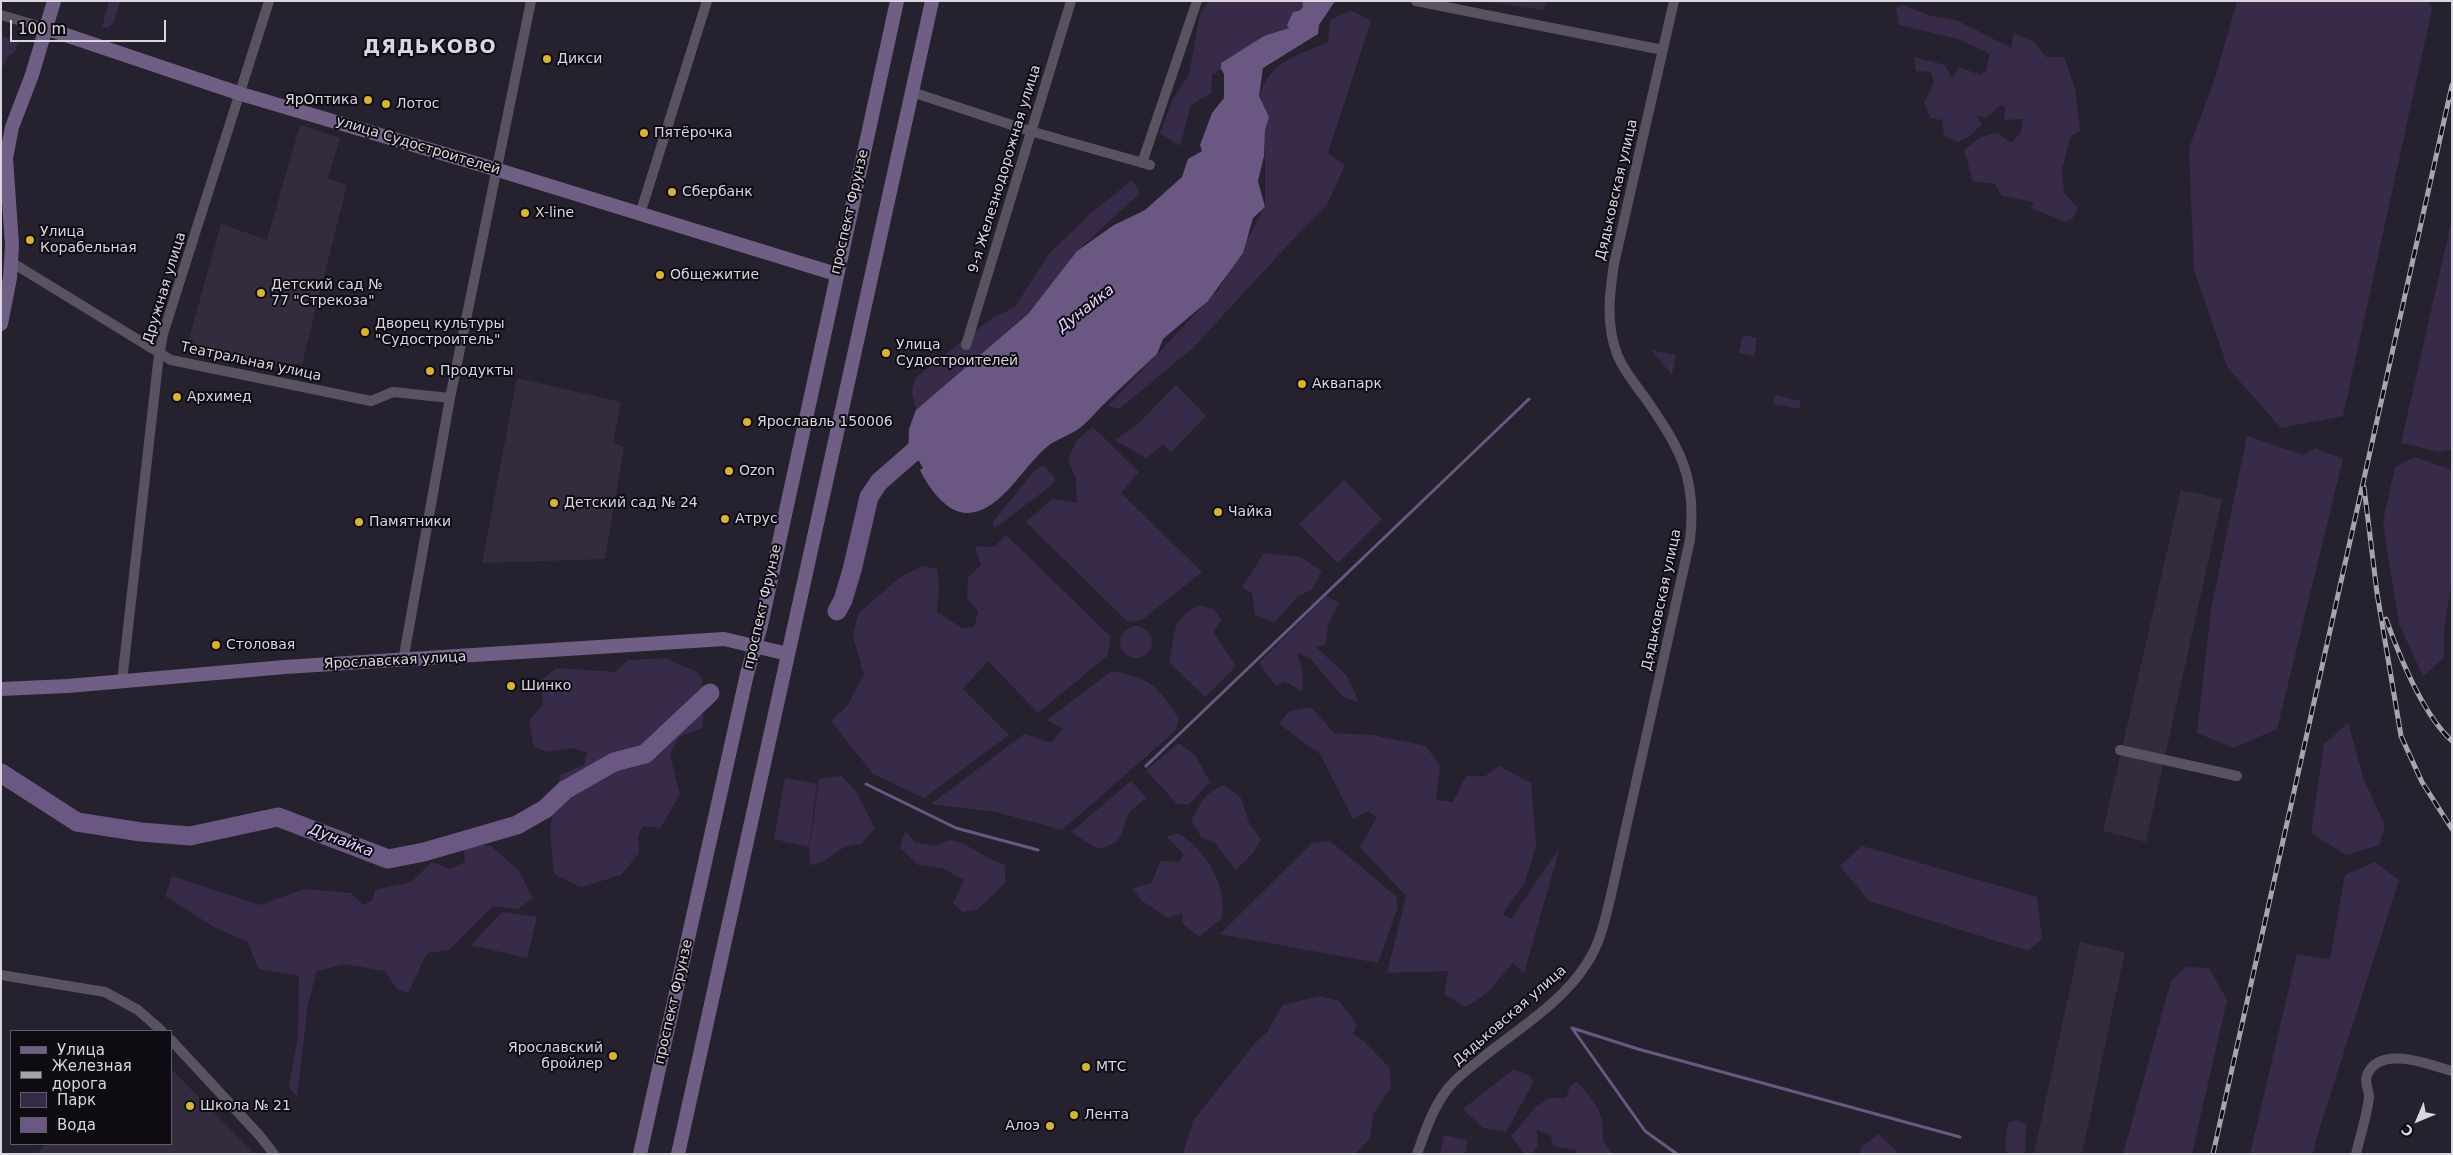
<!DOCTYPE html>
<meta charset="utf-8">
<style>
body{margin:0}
#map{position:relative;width:2453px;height:1155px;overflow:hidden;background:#26212e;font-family:"DejaVu Sans",sans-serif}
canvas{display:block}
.frame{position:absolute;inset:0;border:2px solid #d9d6df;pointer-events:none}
.legend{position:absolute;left:10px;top:1030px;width:162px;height:115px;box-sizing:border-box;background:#0e0c12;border:1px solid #5f5d64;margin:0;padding:6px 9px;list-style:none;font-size:15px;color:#d9d6df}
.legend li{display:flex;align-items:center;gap:10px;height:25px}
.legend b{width:25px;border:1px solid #5f5d64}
.north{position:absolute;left:2393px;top:1095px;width:50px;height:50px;-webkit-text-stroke:4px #0e0c12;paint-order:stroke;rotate:225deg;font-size:14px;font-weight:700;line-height:20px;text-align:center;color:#d9d6df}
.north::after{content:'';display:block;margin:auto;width:18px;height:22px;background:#d9d6df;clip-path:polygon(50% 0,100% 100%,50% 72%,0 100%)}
.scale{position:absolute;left:10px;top:20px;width:156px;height:22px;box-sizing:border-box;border:2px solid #d9d6df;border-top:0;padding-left:6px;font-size:15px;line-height:18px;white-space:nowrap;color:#d9d6df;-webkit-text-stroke:4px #0e0c12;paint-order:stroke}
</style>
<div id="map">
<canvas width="2453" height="1155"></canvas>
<div class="frame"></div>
<ul class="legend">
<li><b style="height:6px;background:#6f5f85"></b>Улица</li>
<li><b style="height:6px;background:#a8a4ae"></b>Железная дорога</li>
<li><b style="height:14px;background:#382b4a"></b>Парк</li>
<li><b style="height:14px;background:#6a5883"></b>Вода</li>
</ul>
<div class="north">С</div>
<div class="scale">100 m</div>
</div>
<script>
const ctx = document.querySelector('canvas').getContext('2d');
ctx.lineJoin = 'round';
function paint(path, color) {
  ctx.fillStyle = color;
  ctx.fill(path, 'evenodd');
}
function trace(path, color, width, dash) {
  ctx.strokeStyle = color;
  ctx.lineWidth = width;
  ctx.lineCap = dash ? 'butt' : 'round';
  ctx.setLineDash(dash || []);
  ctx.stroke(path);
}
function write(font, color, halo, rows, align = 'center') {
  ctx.font = font + ' "DejaVu Sans",sans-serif';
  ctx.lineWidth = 4;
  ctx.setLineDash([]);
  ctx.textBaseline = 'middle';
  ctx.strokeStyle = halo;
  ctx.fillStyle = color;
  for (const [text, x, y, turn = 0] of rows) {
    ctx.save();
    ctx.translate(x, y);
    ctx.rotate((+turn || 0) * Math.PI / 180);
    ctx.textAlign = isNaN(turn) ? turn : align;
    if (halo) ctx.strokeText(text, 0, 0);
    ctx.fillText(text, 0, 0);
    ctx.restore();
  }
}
const built = new Path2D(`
 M1480 1H1547L1543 10Z
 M300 125 340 138 328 179 347 185 302 364 266 363 187 346 221 224 267 240Z
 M517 378 621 402 613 442 624 447 605 559 482 563Z
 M2181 490 2222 499 2146 842 2103 831Z
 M2080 942 2125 952 2082 1154H2034Z
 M171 1069 255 1154H36L46 1144H171Z`);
const green = new Path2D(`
 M109 1H120L114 23 107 28 102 27Z
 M1209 1H1302L1303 7 1289 28 1264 36 1221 63V69L1212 75 1211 93 1191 105 1180 146 1160 133 1173 99 1189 74 1200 13Z
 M2237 1H2428L2432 9 2343 416 2281 428 2228 368 2194 270 2189 148 2215 78Z
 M1903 5 1931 16 1958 21 2011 48 2014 33 2034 42 2046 57H2064L2075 88 2080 131 2070 137 2062 170 2064 193 2078 208 2073 218 2066 222 2031 208 2034 202 2002 196 1995 184 1973 181 1964 150 1981 137 1998 133 2011 143 2021 132 2023 119 2004 120 2005 107 2000 105 1986 118 1977 115 1982 124 1971 135 1958 142 1944 136 1942 120 1930 118 1924 102 1934 83 1931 72 1916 71 1914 57 1945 65 1952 78 1959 67 1980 75 1986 71 1990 54 1958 39 1899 25 1896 8Z
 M1351 10 1371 21 1328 153 1345 165 1327 205 1297 235 1193 348 1119 409 1108 406 1219 289 1265 207V130L1269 117 1259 96C1271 60 1297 56 1328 42L1330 20Z
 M1 36 18 41 15 52 9 55 1 70Z
 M1132 180 1140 193 1077 251 1028 314 916 410 912 392 915 378 991 319 1015 307 1048 255 1091 213Z
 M2452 219V449L2439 452 2401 443Z
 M1743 335 1757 338 1754 356 1739 353Z
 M1651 350 1676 355 1672 375Z
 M1176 385 1206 416 1171 452 1163 445 1146 458 1115 440 1140 422Z
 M1775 395 1801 401 1799 409 1773 404Z
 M1093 427 1139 472 1121 493 1202 572 1142 620 1128 622 1026 522 1052 499 1077 503 1076 479 1068 459 1077 440Z
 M2247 436 2303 455 2315 448 2343 459 2277 729 2233 748 2197 733 2211 610Z
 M2414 457 2452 470V579L2444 631V658L2423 676 2399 624 2389 563 2383 521 2395 467Z
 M1043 465 1055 478 1052 485 995 528 992 523 1034 471Z
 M1344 480 1382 519 1338 563 1299 524Z
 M1006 535 1111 637 1107 656 1038 713 988 661 963 689 1009 735 924 798 873 774 831 721 847 706 864 675 853 637 858 614 899 578 922 566 937 569 939 587 937 612 962 628 974 627 978 612 967 597 968 578 981 565 975 546 994 547Z
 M1264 553 1300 557 1322 571 1311 590 1298 596 1274 623 1255 615 1252 593 1242 587Z
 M1326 596 1339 603 1328 624 1326 645 1316 647 1347 676 1359 702 1343 697 1310 658 1297 653 1303 673 1302 692 1285 681 1276 686 1259 663Z
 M1200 605 1213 609 1222 619 1213 632 1236 666 1205 697 1169 662C1176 634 1169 620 1200 605Z
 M1120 642a16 16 0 1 1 32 0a16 16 0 1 1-32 0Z
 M665 658 697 672 702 679 703 728 679 737 670 754 680 795 660 828 643 826 638 836 639 853 621 875 581 887 554 874 550 830 560 775 584 765 587 752 571 748 548 752 534 747 529 721 543 705 540 681 557 668 615 672 628 660Z
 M1112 671C1152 679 1157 685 1179 719L1175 731 1062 830 996 812 931 804 1024 734 1051 743 1063 729 1047 720Z
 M1311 707 1334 733 1373 735 1426 746 1440 766 1436 800 1453 802 1466 776H1485L1499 766 1531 783 1536 846 1525 882 1503 914 1511 919 1560 847 1524 973 1513 963 1487 993 1466 1007 1444 994 1448 971 1387 973 1406 896 1360 847 1377 817 1368 811 1353 819 1320 754 1279 724 1288 712Z
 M2348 723 2364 780 2385 825 2379 845 2346 855 2311 833 2324 744Z
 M1179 743 1195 755 1210 782 1189 804H1177L1146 770Z
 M841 776 855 790 875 828 861 844C835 844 833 863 810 865L809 852 819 779Z
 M785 778 817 784 809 847 774 839Z
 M1131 781 1147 798C1140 803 1131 809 1127 817 1119 838 1124 842 1098 849L1071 832Z
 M1225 785 1241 798 1249 823 1261 840 1252 854 1236 870 1214 842 1202 838 1191 821C1201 803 1205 791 1225 785Z
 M905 831 916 843 936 846 949 840 964 844 992 860 1005 865V883L978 909 963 912 953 903 964 880 944 869 918 865 900 848Z
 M1178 833C1207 852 1227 884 1222 918L1199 937 1183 924 1182 913 1168 918 1142 901 1132 888 1152 883 1160 861 1179 862 1184 854 1167 837Z
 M1330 841 1396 896 1398 907 1378 963 1220 934 1312 843Z
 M473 843 491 846 519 871 533 898 518 909 493 906 449 950 427 953 408 993 397 989 385 971 345 964 317 971 308 1004 297 1097 289 1087 298 1035 299 976 258 969 248 942 214 927 165 896 172 876 260 905 304 889 351 893 363 905 372 901 375 890 411 882 432 862 450 869 465 862 464 849Z
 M1862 846 2037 897 2042 939 2028 951 1869 901 1840 866Z
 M2375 862 2399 880 2318 1133 2313 1154H2250L2297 954 2330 959 2345 875Z
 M502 912 537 917 527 958 471 945Z
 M2186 967 2209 968 2227 1000 2192 1154H2123L2171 981Z
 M1320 996 1339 1001 1357 1025 1353 1034 1364 1041 1390 1068 1391 1088 1373 1114 1370 1138 1355 1154H1183L1193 1121 1255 1043 1267 1032 1283 1005Z
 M1514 1069 1528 1075 1534 1081 1506 1132 1483 1128 1463 1109Z
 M1577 1082C1595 1101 1605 1114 1603 1141L1613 1154H1575L1577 1150 1554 1146 1550 1135 1537 1130 1538 1146 1532 1154H1525L1511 1136 1536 1107 1549 1098H1566L1570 1086Z
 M2017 1120 2026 1124 2025 1154H2007L2005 1144 2008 1122Z
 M1878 1134 1898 1152V1154H1861L1860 1149Z
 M1444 1135 1468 1140 1465 1154H1440Z`);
const water = new Path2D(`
 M1302 1H1335L1319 25 1318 34 1263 68 1259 96 1269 117 1265 130 1264 156 1258 181 1265 207 1253 218 1243 253 1208 301 1163 339 1157 354C1139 371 1120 388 1102 406 1094 414 1087 423 1077 430 1068 436 1057 439 1048 446 1024 465 1001 512 968 513 947 514 928 487 920 470L923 468 919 461 908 457 909 429 916 410 1028 314 1077 251 1114 225 1145 210 1182 177 1188 159 1202 151 1200 145 1212 113 1224 98V74L1221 69V63L1264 36 1289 28 1287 25 1293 12 1299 11 1303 7Z`);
const stream = new Path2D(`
 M1146 766 1529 399
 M866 784 956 828 1038 850
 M1677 1154 1645 1131 1572 1028 1638 1049 1960 1137`);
const river = new Path2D(`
 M837 611 843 600 852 570 869 497 879 482 927 440
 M1 773 77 822 141 832 190 836 278 817 388 859 424 852 517 825 545 809 565 790 614 762 645 754 710 693`);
const street = new Path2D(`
 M1416 1 1663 50
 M1 15 45 28
 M912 92 1030 131 1150 165
 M1142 163 1197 1
 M640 214 707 1
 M11 262 171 360 371 401 393 392 450 398
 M966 345 1071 1
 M403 661 450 398 531 1
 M122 681 158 363 163 334 269 1
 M2120 750 2237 776
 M1 975 105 992 138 1010 162 1031
 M171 1040 260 1136 274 1154
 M1417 1154C1425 1132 1432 1110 1446 1091 1455 1078 1470 1068 1482 1058 1518 1029 1563 1002 1587 963 1601 942 1605 919 1611 895L1690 540C1697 478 1681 450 1646 399 1636 385 1623 370 1617 354 1606 324 1609 296 1614 264L1674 1
 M2356 1154C2360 1136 2367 1116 2369 1097 2369 1089 2364 1083 2367 1075 2380 1044 2430 1065 2452 1071`);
const secondary = new Path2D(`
 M45 28 241 94 485 166 836 274
 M1 324 10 278 12 245 6 158 12 127 32 75 54 1
 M1 689 68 686 285 667 724 639 788 654
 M640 1154 747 674 761 625 897 1
 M678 1154 932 1`);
const rail = new Path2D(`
 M2364 487 2377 593 2401 736 2422 782 2452 829
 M2386 619C2399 655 2423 715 2452 741
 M2213 1154 2452 85`);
const markers = [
 [547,59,5,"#d7b434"],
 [368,100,5,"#d7b434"],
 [386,104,5,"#d7b434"],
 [644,133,5,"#d7b434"],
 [672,192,5,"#d7b434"],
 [525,213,5,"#d7b434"],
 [30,240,5,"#d7b434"],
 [660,275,5,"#d7b434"],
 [261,293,5,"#d7b434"],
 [365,332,5,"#d7b434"],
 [886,353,5,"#d7b434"],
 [430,371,5,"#d7b434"],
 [1302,384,5,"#d7b434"],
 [177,397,5,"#d7b434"],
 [747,422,5,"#d7b434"],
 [729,471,5,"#d7b434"],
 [554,503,5,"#d7b434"],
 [1218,512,5,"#d7b434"],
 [725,519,5,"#d7b434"],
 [359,522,5,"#d7b434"],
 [216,645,5,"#d7b434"],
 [511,686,5,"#d7b434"],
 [613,1056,5,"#d7b434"],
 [1086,1067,5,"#d7b434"],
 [190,1106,5,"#d7b434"],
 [1074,1115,5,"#d7b434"],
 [1050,1126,5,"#d7b434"]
];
const poiNames = [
 ["Дикси",557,59],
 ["ЯрОптика",358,100,"right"],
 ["Лотос",396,104],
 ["Пятёрочка",654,133],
 ["Сбербанк",682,192],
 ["X-line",535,213],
 ["Улица",40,232],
 ["Корабельная",40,248],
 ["Общежитие",670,275],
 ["Детский сад №",271,285],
 ["77 \"Стрекоза\"",271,301],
 ["Дворец культуры",375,324],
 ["\"Судостроитель\"",375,340],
 ["Улица",896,345],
 ["Судостроителей",896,361],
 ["Продукты",440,371],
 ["Аквапарк",1312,384],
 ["Архимед",187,397],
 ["Ярославль 150006",757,422],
 ["Ozon",739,471],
 ["Детский сад № 24",564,503],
 ["Чайка",1228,512],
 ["Атрус",735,519],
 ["Памятники",369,522],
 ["Столовая",226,645],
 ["Шинко",521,686],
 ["Ярославский",603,1048,"right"],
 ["бройлер",603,1064,"right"],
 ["МТС",1096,1067],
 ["Школа № 21",200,1106],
 ["Лента",1084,1115],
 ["Алоэ",1040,1126,"right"]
];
const streetNames = [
 ["улица Судостроителей",418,146,17],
 ["9-я Железнодорожная улица",1005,169,-73],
 ["Дядьковская улица",1617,190,-77],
 ["проспект Фрунзе",850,212,-77],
 ["Дружная улица",165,288,-73],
 ["Театральная улица",251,362,12],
 ["Дядьковская улица",1662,600,-78],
 ["проспект Фрунзе",763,607,-77],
 ["Ярославская улица",395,661,-3],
 ["проспект Фрунзе",674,1002,-77],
 ["Дядьковская улица",1510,1016,-41]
];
const waterNames = [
 ["Дунайка",1086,309,-38],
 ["Дунайка",341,841,21]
];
const districtNames = [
 ["ДЯДЬКОВО",430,48]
];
paint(built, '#332c3e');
paint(green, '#382b4a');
paint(water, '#6a5883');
trace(stream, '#6a5883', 3);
trace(river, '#6a5883', 19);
trace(street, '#585261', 10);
trace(secondary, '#6f5f85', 14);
trace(rail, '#a8a4ae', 5);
trace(rail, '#0e0c12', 3, [9]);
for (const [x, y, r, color] of markers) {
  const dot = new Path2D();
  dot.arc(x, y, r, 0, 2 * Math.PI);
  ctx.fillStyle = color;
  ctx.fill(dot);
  trace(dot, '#0e0c12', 2);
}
write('14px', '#d9d6df', '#0e0c12', poiNames, 'left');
write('14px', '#d9d6df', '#0e0c12', streetNames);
write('italic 15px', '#e4d4fe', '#0e0c12', waterNames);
ctx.letterSpacing = '1px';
write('bold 19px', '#d9d6df', '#0e0c12', districtNames);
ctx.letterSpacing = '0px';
</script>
